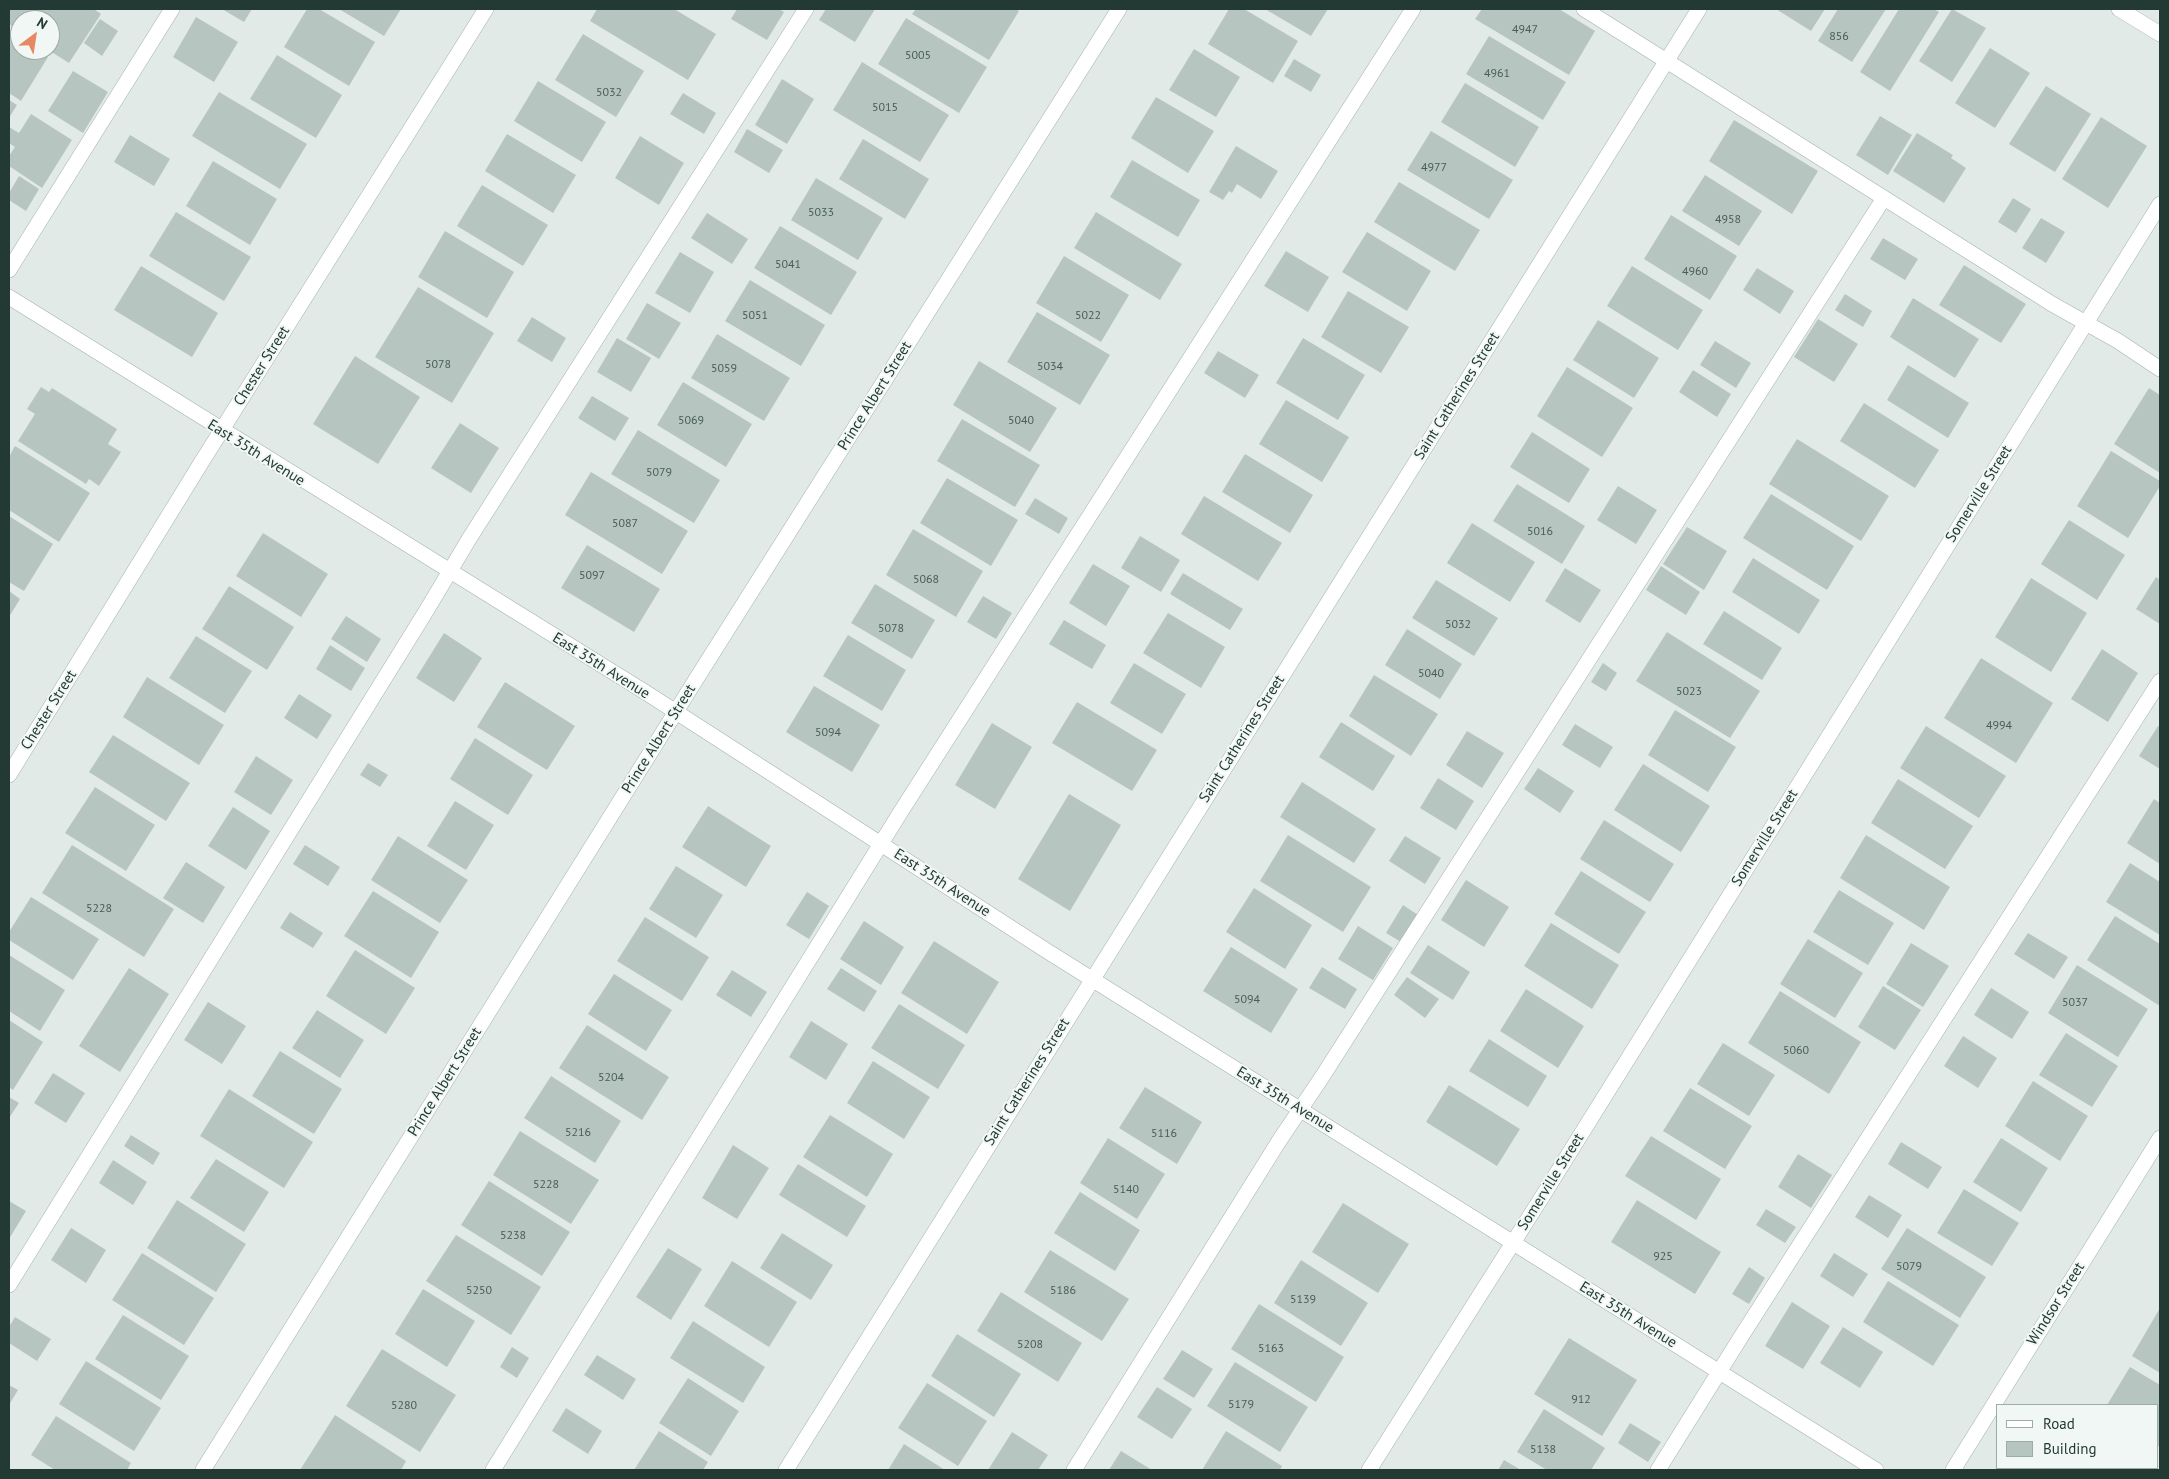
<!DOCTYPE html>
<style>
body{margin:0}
#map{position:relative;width:2169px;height:1479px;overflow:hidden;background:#e1eae7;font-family:"PT Sans",sans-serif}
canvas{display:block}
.frame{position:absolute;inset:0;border:10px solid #233a34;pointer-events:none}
.legend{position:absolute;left:1996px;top:1404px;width:162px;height:65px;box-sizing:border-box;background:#f1f7f4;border:1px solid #9faba7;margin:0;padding:6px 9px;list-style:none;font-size:15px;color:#233a34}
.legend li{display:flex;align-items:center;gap:10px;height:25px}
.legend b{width:25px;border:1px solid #9faba7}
.north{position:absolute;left:10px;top:10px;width:50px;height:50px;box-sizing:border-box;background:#f1f7f4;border:1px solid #9faba7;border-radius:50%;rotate:31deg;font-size:14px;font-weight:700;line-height:20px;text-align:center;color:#233a34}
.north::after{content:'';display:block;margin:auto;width:18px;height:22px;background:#e68864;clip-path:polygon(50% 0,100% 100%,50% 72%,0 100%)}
</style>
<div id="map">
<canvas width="2169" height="1479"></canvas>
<div class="frame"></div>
<ul class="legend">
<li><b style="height:6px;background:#fff"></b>Road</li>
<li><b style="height:14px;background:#b7c5c0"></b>Building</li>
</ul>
<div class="north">N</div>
</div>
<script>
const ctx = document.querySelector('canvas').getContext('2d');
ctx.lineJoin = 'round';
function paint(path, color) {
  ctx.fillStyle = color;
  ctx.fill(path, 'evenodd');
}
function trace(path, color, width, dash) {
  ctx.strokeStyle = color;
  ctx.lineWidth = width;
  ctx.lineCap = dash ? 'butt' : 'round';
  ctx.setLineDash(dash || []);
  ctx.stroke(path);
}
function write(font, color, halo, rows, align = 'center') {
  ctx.font = font + ' "PT Sans",sans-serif';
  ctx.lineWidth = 4;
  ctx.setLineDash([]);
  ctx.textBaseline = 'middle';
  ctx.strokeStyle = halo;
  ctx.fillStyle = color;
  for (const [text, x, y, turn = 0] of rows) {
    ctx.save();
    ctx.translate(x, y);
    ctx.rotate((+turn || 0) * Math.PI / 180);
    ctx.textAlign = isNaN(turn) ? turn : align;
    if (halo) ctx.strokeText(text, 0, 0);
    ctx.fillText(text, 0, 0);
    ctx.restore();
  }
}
const building = new Path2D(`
 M9 9H94L101 14 69 63 50 51V20H20V31L9 24Z
 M222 9H252L244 22Z
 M307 9H319L375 42 349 86 284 47Z
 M339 9H401L384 36Z
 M597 9H674L716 34 688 80 590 21Z
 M737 9H779L784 12 767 40 731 19Z
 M826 9H875L855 42 819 20Z
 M916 9H1015L1019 11 989 60 912 14Z
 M1229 9H1244L1298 41 1273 83 1208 44Z
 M1265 9H1328L1311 36Z
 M1482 9H1559L1595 31 1569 75 1475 19Z
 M1776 9H1825L1811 31Z
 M1838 9H1886L1852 62 1818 41Z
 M1899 9H1934L1939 12 1890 91 1860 72Z
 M1952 9 1986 28 1952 82 1919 61Z
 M196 17 238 42 214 82 173 57Z
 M906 18 987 67 959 113 878 64Z
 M100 19 118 31 102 56 84 43Z
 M9 33 20 40V50H36L48 57 21 101 9 93Z
 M583 34 644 71 616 117 555 80Z
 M1489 36 1566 82 1543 120 1466 74Z
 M1990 48 2030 73 1995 128 1955 103Z
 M1194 49 1240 77 1216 117 1169 90Z
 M277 55 342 95 316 138 250 99Z
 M1294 59 1321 75 1311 92 1284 76Z
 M862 62 949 115 920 162 833 110Z
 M73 71 108 92 83 133 48 111Z
 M782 79 814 99 787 144 755 125Z
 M538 81 606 122 582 162 514 121Z
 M1465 83 1539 127 1515 167 1441 122Z
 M2046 86 2091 114 2055 172 2009 144Z
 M219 92 307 144 280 189 192 136Z
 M683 93 716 113 704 134 670 114Z
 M1156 97 1214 131 1188 173 1131 138Z
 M9 100 17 105 9 118Z
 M31 114 72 140 42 188 9 166V156L15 147 9 143V127L19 133Z
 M1880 116 1912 135 1888 175 1856 155Z
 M2101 117 2147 146 2108 208 2062 179Z
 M1734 120 1818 171 1792 214 1709 161Z
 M747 129 783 150 769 173 734 152Z
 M1431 131 1513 180 1489 219 1407 170Z
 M1917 133 1953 155 1951 158 1966 168 1944 203 1893 171Z
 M507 134 576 175 553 213 485 171Z
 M130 135 170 159 154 186 114 162Z
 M640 136 684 163 659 205 615 178Z
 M863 139 929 179 905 219 839 179Z
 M1236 146 1278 171 1261 199 1237 184 1232 193 1229 191 1223 200 1209 192Z
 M1132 160 1200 200 1178 237 1110 197Z
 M213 161 277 199 250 245 186 206Z
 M1705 175 1762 211 1739 246 1682 211Z
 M19 176 39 189 26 211 9 200V193Z
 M816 178 883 218 858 260 791 220Z
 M1399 182 1480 230 1455 271 1374 222Z
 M482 185 548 225 523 266 457 226Z
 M2013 198 2031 209 2016 233 1998 222Z
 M176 212 251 257 224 301 149 256Z
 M1096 212 1182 264 1160 300 1074 248Z
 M707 213 748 239 732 264 691 238Z
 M1671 215 1737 256 1710 300 1644 259Z
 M2041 218 2065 232 2046 263 2022 248Z
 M780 226 857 272 831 315 754 268Z
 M445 231 514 272 487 318 418 277Z
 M1367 232 1431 271 1407 311 1342 272Z
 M1883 238 1918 259 1905 280 1870 259Z
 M1286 251 1329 277 1308 312 1264 286Z
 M680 252 714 272 690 313 655 293Z
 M1064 256 1129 295 1101 342 1036 303Z
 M1964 265 2026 304 2001 343 1939 305Z
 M141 266 218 313 192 357 114 310Z
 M1632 266 1703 310 1678 350 1607 306Z
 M1757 268 1794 291 1780 314 1743 290Z
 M750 280 825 325 801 366 725 321Z
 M418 287 494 333 452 403 375 357Z
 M1348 291 1409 327 1381 373 1321 337Z
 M1845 294 1872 311 1863 327 1835 310Z
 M1913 298 1979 339 1955 378 1890 337Z
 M647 303 681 323 659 359 626 339Z
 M1037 312 1110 355 1080 405 1007 362Z
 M532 317 566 338 552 362 517 341Z
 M1818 319 1858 344 1834 382 1794 357Z
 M1598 320 1659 358 1634 398 1573 360Z
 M717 334 790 378 764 421 691 378Z
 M617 338 651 358 631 392 597 372Z
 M1303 338 1365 375 1338 420 1276 383Z
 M1715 341 1751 363 1736 388 1700 365Z
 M1218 351 1259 375 1245 398 1204 373Z
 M355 356 420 397 378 464 313 424Z
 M979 361 1057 408 1030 452 953 405Z
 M1908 365 1969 403 1948 438 1887 400Z
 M1567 367 1633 408 1602 457 1537 416Z
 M1693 370 1731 394 1717 417 1679 392Z
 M683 382 752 424 726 467 657 425Z
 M41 387 49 392 52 388 117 429 108 444 121 452 99 486 89 479 86 484 18 441 35 414 27 409Z
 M2149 388 2160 395V473L2114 444Z
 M592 396 629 418 615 441 578 418Z
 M1286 400 1349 437 1322 482 1259 444Z
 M1864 403 1939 450 1915 488 1840 441Z
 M962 419 1040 465 1015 507 937 461Z
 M460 423 499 448 471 493 431 468Z
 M638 430 720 480 694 523 611 474Z
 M1532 432 1590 469 1569 503 1510 467Z
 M1797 439 1889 496 1861 541 1769 484Z
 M15 446 90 493 59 542 9 510V457Z
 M2111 451 2160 481V486L2128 538 2077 506Z
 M1245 454 1313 495 1290 533 1222 492Z
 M591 472 688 531 662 574 565 515Z
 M947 478 1018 520 991 566 920 523Z
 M1517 484 1585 526 1562 564 1493 521Z
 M1618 486 1657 510 1636 544 1597 520Z
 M1771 494 1854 546 1827 590 1743 538Z
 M1204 496 1282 543 1258 581 1181 534Z
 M1035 498 1068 518 1059 534 1025 514Z
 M9 516 53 544 24 591 9 582Z
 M2069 520 2125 555 2097 600 2041 564Z
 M1472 523 1535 562 1510 602 1447 563Z
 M1687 527 1727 551 1704 590 1663 564Z
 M913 529 983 571 956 617 886 575Z
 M263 533 328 574 301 617 236 576Z
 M1140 536 1180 560 1161 592 1121 568Z
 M587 545 660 589 634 632 561 588Z
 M1753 558 1820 600 1799 634 1732 592Z
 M1093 564 1130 586 1106 626 1069 603Z
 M1661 566 1700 592 1686 615 1646 590Z
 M1565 568 1601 590 1580 623 1545 601Z
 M1183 573 1243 609 1230 630 1170 594Z
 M2156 577 2160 580V624L2136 609Z
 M2031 578 2087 613 2051 672 1995 637Z
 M1436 580 1498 618 1474 656 1412 618Z
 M875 584 935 620 912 659 851 623Z
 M229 586 294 627 267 670 202 629Z
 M9 591 20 599 9 617Z
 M983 596 1012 613 996 639 967 622Z
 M1724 611 1782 648 1762 680 1703 644Z
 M1168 613 1225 647 1201 688 1143 653Z
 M346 616 381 639 367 662 331 639Z
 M1064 620 1106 645 1092 669 1049 644Z
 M1407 629 1462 664 1440 699 1385 665Z
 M1667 632 1760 691 1730 738 1636 681Z
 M444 633 482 658 454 702 416 678Z
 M848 635 906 670 882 711 823 676Z
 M196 636 252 671 225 713 169 678Z
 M330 645 365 668 351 691 316 669Z
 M2102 649 2138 673 2108 722 2071 699Z
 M1981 658 2053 703 2016 763 1944 718Z
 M1134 663 1186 694 1162 734 1110 703Z
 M1603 663 1617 673 1606 691 1591 682Z
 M1374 675 1438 714 1411 756 1349 716Z
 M147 677 224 725 199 765 123 717Z
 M505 682 575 726 547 770 477 727Z
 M814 686 880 725 852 772 786 732Z
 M299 694 332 715 317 739 284 718Z
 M1077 702 1157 750 1132 791 1052 743Z
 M1675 710 1736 747 1708 792 1648 755Z
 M1341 722 1395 756 1373 791 1319 757Z
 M992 723 1032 747 995 809 955 785Z
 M1575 724 1613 747 1600 768 1562 745Z
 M1926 726 2006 776 1979 818 1900 768Z
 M2158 726 2160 727V769L2139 756Z
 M1467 731 1504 753 1482 788 1446 765Z
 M113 735 190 783 166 821 89 772Z
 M475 738 533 775 508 815 450 779Z
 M256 756 293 780 271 815 234 792Z
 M368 763 388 775 380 787 360 775Z
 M1643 764 1710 806 1681 852 1614 810Z
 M1538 768 1574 791 1560 813 1524 789Z
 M1438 778 1474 801 1456 830 1420 808Z
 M1898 779 1973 826 1945 869 1871 823Z
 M1302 782 1376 829 1354 863 1280 817Z
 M95 787 155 825 126 871 65 833Z
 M1069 794 1121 825 1070 911 1018 879Z
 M2154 799 2160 803V864L2127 843Z
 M455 801 494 825 466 870 427 846Z
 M708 806 771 846 746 887 682 847Z
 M233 807 270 831 246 870 208 846Z
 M1604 820 1674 864 1650 902 1580 859Z
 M1288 835 1371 887 1343 932 1260 881Z
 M1866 835 1950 887 1924 930 1840 878Z
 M398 836 468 880 440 923 371 880Z
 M1405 836 1441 858 1425 884 1389 861Z
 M72 845 174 909 144 957 42 893Z
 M305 845 340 867 328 886 293 864Z
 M186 862 225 887 203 923 163 898Z
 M2130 863 2160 882V935L2106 902Z
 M676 866 723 895 696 938 649 909Z
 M1581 871 1646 912 1619 954 1554 914Z
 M1466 880 1509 907 1484 947 1441 920Z
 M1254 888 1312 925 1285 969 1226 932Z
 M1839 890 1894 923 1868 965 1813 932Z
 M373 891 439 932 411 978 344 936Z
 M807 892 829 906 809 939 786 925Z
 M31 897 99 939 73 980 9 940V932Z
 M1403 905 1418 915 1401 942 1386 933Z
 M290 912 323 933 313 948 280 928Z
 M2115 916 2160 944V1006L2087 960Z
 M645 917 709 957 682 1001 617 961Z
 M864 921 904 947 881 985 840 959Z
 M1551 923 1619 965 1592 1009 1524 966Z
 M1358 926 1393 948 1373 980 1338 959Z
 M2028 933 2068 957 2054 979 2014 954Z
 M1808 939 1863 973 1835 1018 1780 984Z
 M934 941 999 982 967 1034 901 993Z
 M1911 943 1949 966 1923 1007 1886 984Z
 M1428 945 1470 972 1453 1000 1410 973Z
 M1231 947 1298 989 1271 1033 1203 991Z
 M355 950 415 988 386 1034 326 996Z
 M9 955 65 990 40 1031 9 1011Z
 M2077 965 2148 1009 2118 1057 2048 1013Z
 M1322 967 1357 989 1345 1009 1309 988Z
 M129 968 169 994 120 1072 79 1046Z
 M841 968 877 991 864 1012 827 989Z
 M732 970 767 992 751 1017 716 995Z
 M614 974 672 1010 646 1051 588 1014Z
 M1407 977 1439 999 1425 1018 1394 995Z
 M1883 986 1921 1010 1895 1050 1858 1027Z
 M1991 988 2029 1012 2012 1039 1974 1015Z
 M1526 989 1584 1026 1558 1068 1500 1031Z
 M1780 991 1861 1042 1829 1094 1748 1043Z
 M208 1002 246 1026 222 1064 184 1040Z
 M899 1004 965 1045 938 1089 871 1048Z
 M317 1010 364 1040 340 1078 292 1048Z
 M9 1020 43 1042 13 1090 9 1087Z
 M811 1021 848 1044 826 1080 789 1057Z
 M587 1025 669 1077 642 1120 559 1068Z
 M2066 1033 2118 1066 2092 1107 2039 1075Z
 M1963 1036 1997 1058 1978 1088 1944 1066Z
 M1489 1039 1547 1076 1528 1107 1469 1071Z
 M1723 1043 1775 1075 1749 1116 1697 1084Z
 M280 1051 342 1089 314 1134 252 1096Z
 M873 1061 930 1097 904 1139 847 1103Z
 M53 1073 85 1093 66 1123 34 1103Z
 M551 1076 621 1121 595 1163 524 1118Z
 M2033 1081 2088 1116 2060 1161 2005 1126Z
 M1449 1085 1520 1129 1497 1166 1426 1122Z
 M1145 1087 1202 1122 1177 1164 1119 1128Z
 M1690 1088 1752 1126 1725 1169 1663 1131Z
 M229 1089 313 1142 284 1188 200 1136Z
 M9 1097 19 1103 9 1118Z
 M830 1115 893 1154 867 1197 803 1157Z
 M520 1131 599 1180 571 1224 493 1175Z
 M131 1135 160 1153 153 1165 124 1146Z
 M1651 1136 1721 1179 1696 1220 1625 1176Z
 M1108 1138 1165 1174 1137 1219 1080 1183Z
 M2001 1138 2048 1168 2021 1212 1973 1182Z
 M1901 1142 1942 1167 1928 1189 1888 1164Z
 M733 1145 769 1168 737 1219 702 1198Z
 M1798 1154 1832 1175 1811 1208 1778 1187Z
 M216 1159 269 1192 244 1232 190 1198Z
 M113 1160 147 1182 133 1205 99 1183Z
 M798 1164 866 1206 847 1237 779 1195Z
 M489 1181 570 1232 542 1276 461 1225Z
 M1964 1189 2019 1223 1992 1266 1937 1233Z
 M1080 1192 1140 1230 1115 1271 1054 1233Z
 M1869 1195 1902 1215 1888 1238 1855 1217Z
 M177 1200 246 1244 216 1292 147 1248Z
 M1637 1200 1721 1252 1695 1294 1611 1242Z
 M9 1201 26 1211 9 1239Z
 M1343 1203 1409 1244 1378 1293 1312 1252Z
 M1766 1209 1796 1227 1785 1243 1756 1225Z
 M71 1228 106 1250 86 1283 51 1260Z
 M1907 1228 1986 1277 1960 1318 1881 1269Z
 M782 1233 833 1265 811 1300 760 1268Z
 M456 1235 541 1287 511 1335 426 1281Z
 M668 1248 702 1269 671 1320 636 1297Z
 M1050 1250 1129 1299 1102 1341 1024 1292Z
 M142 1253 214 1298 184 1345 112 1300Z
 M1834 1253 1868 1274 1853 1297 1820 1276Z
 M1301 1260 1368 1303 1341 1346 1274 1303Z
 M732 1261 797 1302 769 1347 704 1306Z
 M1749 1267 1765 1278 1749 1304 1732 1294Z
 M1888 1281 1959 1325 1933 1366 1863 1322Z
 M423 1289 475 1321 447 1367 395 1334Z
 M1001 1292 1082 1343 1058 1382 977 1331Z
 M1792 1302 1830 1326 1803 1369 1765 1346Z
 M1259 1304 1344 1357 1316 1402 1231 1349Z
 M2160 1308V1373L2132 1356Z
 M123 1315 189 1356 161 1400 95 1359Z
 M15 1317 51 1339 37 1361 9 1343V1327Z
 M693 1321 765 1367 743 1403 670 1358Z
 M1843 1327 1883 1352 1860 1388 1820 1363Z
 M957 1334 1021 1374 994 1417 931 1376Z
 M1569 1338 1637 1380 1602 1436 1534 1394Z
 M512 1347 529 1358 517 1378 500 1367Z
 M382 1349 456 1395 420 1452 346 1406Z
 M1182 1350 1213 1369 1194 1398 1163 1379Z
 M597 1355 636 1379 623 1400 584 1375Z
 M86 1361 161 1408 134 1451 59 1404Z
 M1235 1362 1308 1407 1280 1452 1207 1406Z
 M2130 1367 2160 1385V1447L2158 1446V1405H2107Z
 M688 1378 739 1411 711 1456 659 1423Z
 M927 1383 987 1421 958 1466 898 1428Z
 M9 1385 18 1390 9 1405Z
 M1157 1387 1192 1409 1172 1439 1137 1417Z
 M566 1408 602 1431 588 1454 552 1431Z
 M1544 1409 1605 1448 1591 1470H1547L1517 1452Z
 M335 1415 406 1461 401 1470H300Z
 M56 1416 131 1463 127 1470H55L31 1455Z
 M1630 1423 1661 1442 1648 1462 1618 1443Z
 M659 1431 708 1462 703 1470H634Z
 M1226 1431 1282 1466 1280 1470H1202Z
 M1012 1432 1048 1455 1038 1470H988Z
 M904 1444 945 1470H888Z
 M1121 1451 1152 1470H1109Z
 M1504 1460 1521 1470H1498Z
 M2079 1468H2145L2143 1470H2083Z`);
const service = new Path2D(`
 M1584 9 1884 198 2052 304 2118 341 2160 369
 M9 270 172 9
 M9 1285 428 608 469 539 806 9
 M493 1470 900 813 1413 9
 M1074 1470 1279 1141 1322 1077 1884 198
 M1658 1470 1739 1340 2160 681`);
const minor = new Path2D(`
 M9 297 645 692 1047 951 1876 1470
 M9 775 201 463 486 9
 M203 1470 695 681 1119 9
 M786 1470 1699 9
 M1369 1470 1542 1197 2160 204
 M1953 1470 2160 1138`);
const tertiary = new Path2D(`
 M2119 9 2160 34`);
const numberNames = [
 ["4947",1525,30],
 ["856",1839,37],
 ["5005",918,56],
 ["4961",1497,74],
 ["5032",609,93],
 ["5015",885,108],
 ["4977",1434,168],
 ["5033",821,213],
 ["4958",1728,220],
 ["5041",788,265],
 ["4960",1695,272],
 ["5051",755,316],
 ["5022",1088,316],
 ["5078",438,365],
 ["5034",1050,367],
 ["5059",724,369],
 ["5069",691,421],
 ["5040",1021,421],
 ["5079",659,473],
 ["5087",625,524],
 ["5016",1540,532],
 ["5097",592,576],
 ["5068",926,580],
 ["5032",1458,625],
 ["5078",891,629],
 ["5040",1431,674],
 ["5023",1689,692],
 ["4994",1999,726],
 ["5094",828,733],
 ["5228",99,909],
 ["5094",1247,1000],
 ["5037",2075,1003],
 ["5060",1796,1051],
 ["5204",611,1078],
 ["5216",578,1133],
 ["5116",1164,1134],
 ["5228",546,1185],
 ["5140",1126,1190],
 ["5238",513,1236],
 ["925",1663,1257],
 ["5079",1909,1267],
 ["5250",479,1291],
 ["5186",1063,1291],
 ["5139",1303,1300],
 ["5208",1030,1345],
 ["5163",1271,1349],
 ["912",1581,1400],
 ["5179",1241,1405],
 ["5280",404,1406],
 ["5138",1543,1450]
];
const streetNames = [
 ["Chester Street",262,366,-58],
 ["Prince Albert Street",875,396,-58],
 ["Saint Catherines Street",1457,396,-58],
 ["East 35th Avenue",256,453,32],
 ["Somerville Street",1979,494,-58],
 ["East 35th Avenue",601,666,32],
 ["Chester Street",49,710,-58],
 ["Prince Albert Street",659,739,-58],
 ["Saint Catherines Street",1242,739,-58],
 ["Somerville Street",1765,838,-58],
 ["East 35th Avenue",942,883,33],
 ["Prince Albert Street",445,1082,-58],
 ["Saint Catherines Street",1027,1082,-58],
 ["East 35th Avenue",1285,1100,32],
 ["Somerville Street",1551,1182,-58],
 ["Windsor Street",2056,1304,-58],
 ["East 35th Avenue",1628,1315,32]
];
paint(building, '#b7c5c0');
trace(service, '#a4b2ae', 16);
trace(minor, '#a4b2ae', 16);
trace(tertiary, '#a4b2ae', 16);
trace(service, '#fff', 15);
trace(minor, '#fff', 15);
trace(tertiary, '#fff', 15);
write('12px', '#485d57', null, numberNames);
write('15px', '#233a34', '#f1f7f4', streetNames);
</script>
